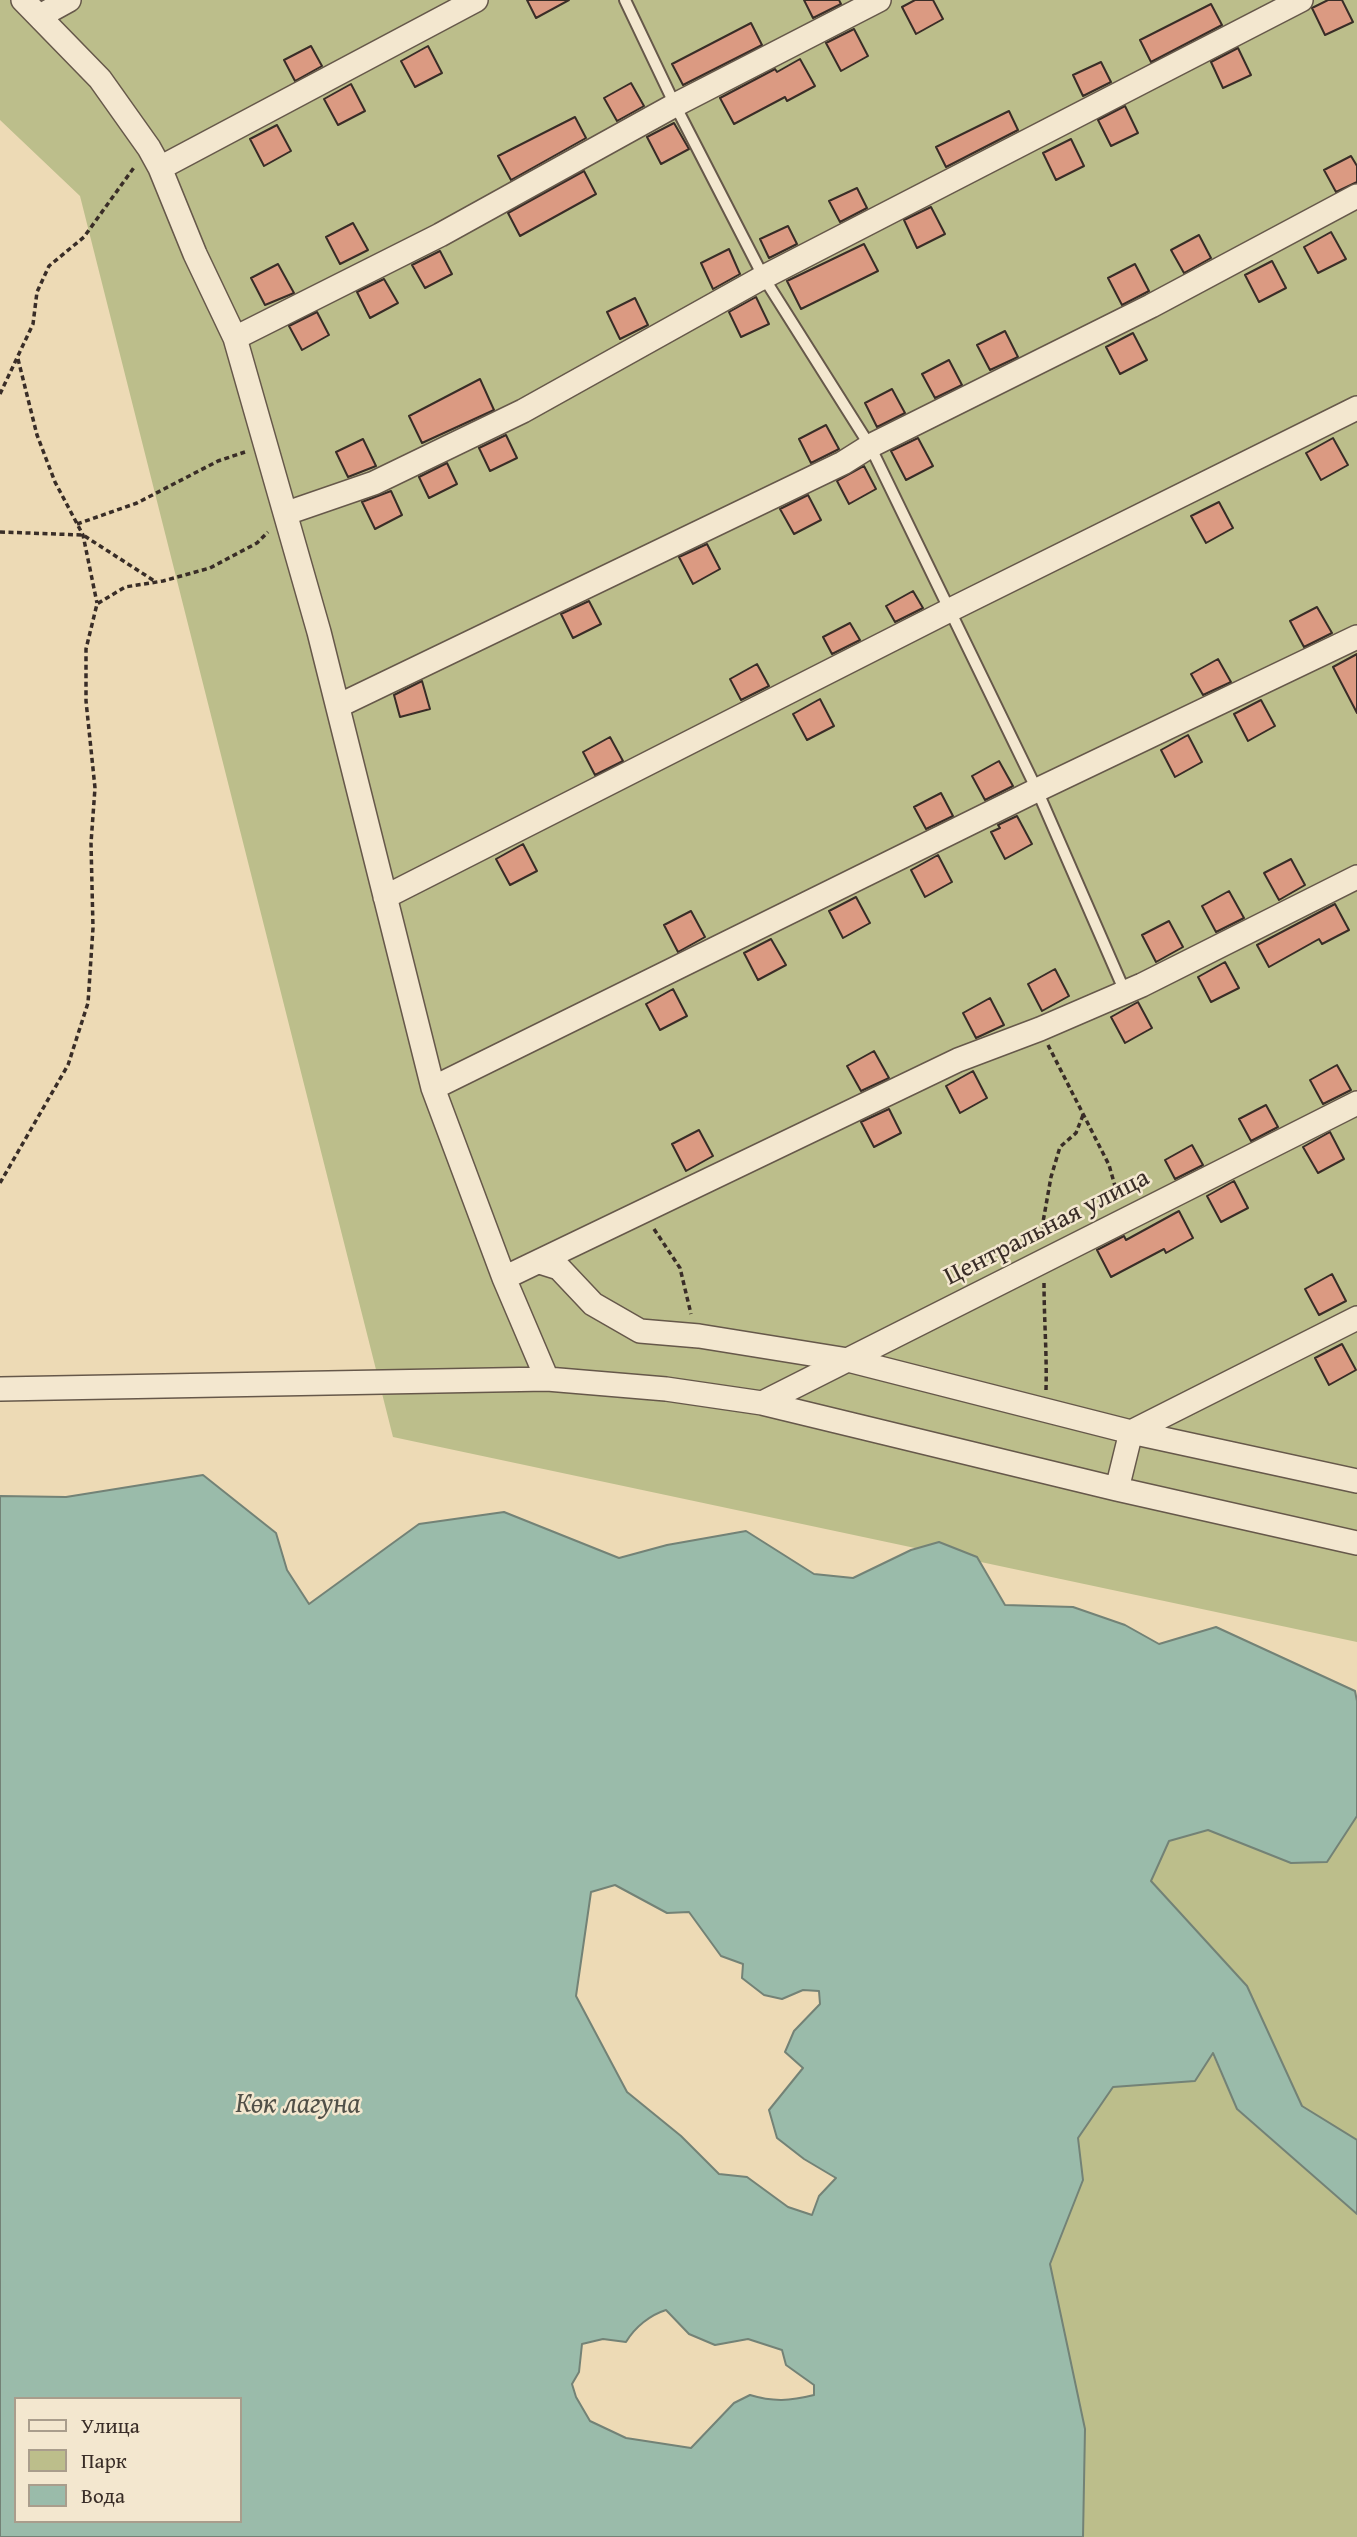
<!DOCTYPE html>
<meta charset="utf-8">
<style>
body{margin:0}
#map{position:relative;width:1357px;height:2537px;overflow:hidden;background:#eddab5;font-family:"Gentium Book Plus",serif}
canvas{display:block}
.legend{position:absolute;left:14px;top:2397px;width:228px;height:126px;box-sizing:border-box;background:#f3e7cf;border:2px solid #a99d8c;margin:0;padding:9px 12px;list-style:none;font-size:21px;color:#392d27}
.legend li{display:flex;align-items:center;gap:14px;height:35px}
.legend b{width:35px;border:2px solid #a99d8c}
</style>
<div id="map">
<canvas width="1357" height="2537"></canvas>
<ul class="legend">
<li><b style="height:9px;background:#f3e7cf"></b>Улица</li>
<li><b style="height:19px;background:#bcbe8b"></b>Парк</li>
<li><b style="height:19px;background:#9abbaa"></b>Вода</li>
</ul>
</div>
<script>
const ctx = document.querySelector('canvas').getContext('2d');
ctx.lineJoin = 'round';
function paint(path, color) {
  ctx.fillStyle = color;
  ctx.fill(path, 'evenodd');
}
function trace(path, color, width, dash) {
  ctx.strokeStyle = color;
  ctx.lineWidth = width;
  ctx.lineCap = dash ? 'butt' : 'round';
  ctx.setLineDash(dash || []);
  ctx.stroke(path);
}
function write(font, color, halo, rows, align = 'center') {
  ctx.font = font + ' "Gentium Book Plus",serif';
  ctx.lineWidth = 5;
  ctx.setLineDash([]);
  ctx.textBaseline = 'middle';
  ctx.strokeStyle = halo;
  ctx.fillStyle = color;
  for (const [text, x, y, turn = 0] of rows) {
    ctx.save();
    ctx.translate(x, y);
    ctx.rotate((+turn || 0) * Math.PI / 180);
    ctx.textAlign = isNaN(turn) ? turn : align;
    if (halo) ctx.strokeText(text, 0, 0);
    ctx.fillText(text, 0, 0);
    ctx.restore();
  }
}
const green = new Path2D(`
 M0 0H1357V1642L393 1437 80 196 0 120Z
 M1357 1816V2140L1302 2106 1247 1986 1151 1881 1169 1841 1208 1830 1291 1863 1326 1862Z
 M1212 2053 1237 2110 1357 2214V2537H1083L1085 2429 1050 2263 1083 2180 1078 2138 1113 2087 1195 2081Z`);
const water = new Path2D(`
 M203 1475 276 1533 287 1570 309 1604 419 1524 504 1512 619 1558 667 1545 746 1531 814 1574 853 1578 911 1550 939 1542 977 1557 1005 1605 1073 1607 1125 1625 1159 1644 1216 1627 1355 1691 1357 1701V1816L1327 1862 1291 1863 1208 1830 1169 1841 1151 1881 1247 1986 1302 2106 1357 2140V2214L1237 2109 1213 2053 1195 2081 1113 2087 1078 2138 1083 2180 1050 2264 1085 2429 1083 2537H0V1496L66 1497ZM615 1885 667 1913 689 1912 721 1956 743 1964 742 1978 764 1995 782 1999 803 1990 819 1991 820 2004 794 2031 785 2052 803 2068 769 2110 777 2138 804 2159 836 2178 819 2196 812 2215 788 2207 747 2177 719 2174 681 2136 627 2092 576 1996 591 1892ZM666 2310 689 2334 715 2345 748 2339 782 2350 786 2365 814 2385V2395C790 2401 773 2402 750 2395L734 2403 691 2448 626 2438 590 2421 576 2397 572 2384 579 2372 582 2344 603 2339 626 2342C635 2327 650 2315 666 2310ZM16 2399H240V2521H16Z`);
const building = new Path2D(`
 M527 0H569L536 18Z
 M804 0H839L841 4 813 18Z
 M915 0H933L943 19 916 34 902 7Z
 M1328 0H1342L1353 22 1325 35 1312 8Z
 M1211 4 1222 25 1151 62 1140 40Z
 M751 23 762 45 683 85 672 64Z
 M854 29 868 56 841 71 826 43Z
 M311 46 322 66 295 81 284 60Z
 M428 46 442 73 415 87 401 61Z
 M1238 48 1251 75 1223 88 1211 62Z
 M800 59 815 86 787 101 785 97 734 124 720 98 775 69 777 72Z
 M1101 62 1111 82 1083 96 1073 75Z
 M631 83 644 106 617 121 604 98Z
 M351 84 365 111 338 125 324 99Z
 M1125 106 1138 133 1111 146 1098 120Z
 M1009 111 1018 130 946 167 936 147Z
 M575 117 586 138 511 180 498 156Z
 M674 123 689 149 661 164 647 137Z
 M277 125 291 151 264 166 250 139Z
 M1071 139 1084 166 1056 180 1043 153Z
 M1351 156 1357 166V182L1336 192 1324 170Z
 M584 171 596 194 520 236 508 213Z
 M857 188 867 208 840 222 829 201Z
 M931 207 945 234 917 248 904 220Z
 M353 223 368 250 340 264 326 237Z
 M788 226 797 244 769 258 760 239Z
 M1331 232 1346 259 1318 273 1304 247Z
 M1199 235 1211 258 1184 273 1171 250Z
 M864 244 878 271 801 309 787 281Z
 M729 249 740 274 713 289 701 263Z
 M440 251 452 274 425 288 412 265Z
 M1272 261 1286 288 1259 302 1245 275Z
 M278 264 294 293 265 305 251 278Z
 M1135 264 1149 291 1122 305 1108 278Z
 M384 279 398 303 370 318 357 292Z
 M756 297 769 324 741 337 729 312Z
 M635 298 648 325 620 339 607 312Z
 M317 312 329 335 302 350 289 326Z
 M1005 331 1018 357 990 370 977 345Z
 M1133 333 1147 360 1120 374 1106 347Z
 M949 360 962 385 935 398 922 374Z
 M480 379 494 410 422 443 409 416Z
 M892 389 905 413 877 427 865 403Z
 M826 425 839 449 811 463 799 439Z
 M506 435 517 458 490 471 479 448Z
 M918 438 933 466 906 480 891 451Z
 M1333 438 1348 465 1321 480 1306 453Z
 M363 439 376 466 348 477 336 452Z
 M447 463 457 484 429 498 419 477Z
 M864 466 876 489 849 504 837 481Z
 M391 491 402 515 375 529 362 502Z
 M808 495 821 520 794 534 780 509Z
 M1219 502 1233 528 1206 543 1191 516Z
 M707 544 720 569 693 584 679 557Z
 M913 591 923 608 895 622 886 606Z
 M589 601 601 624 573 638 561 614Z
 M1317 607 1332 633 1304 647 1290 621Z
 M850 623 860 640 832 654 823 637Z
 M1357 654V713L1333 667Z
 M1218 659 1231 682 1203 695 1191 674Z
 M757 664 769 686 741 700 730 679Z
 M422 681 430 709 400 717 394 695Z
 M820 699 834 726 807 740 793 714Z
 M1261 700 1275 726 1248 741 1234 714Z
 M1188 735 1202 762 1175 777 1161 750Z
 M610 737 623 761 595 775 583 752Z
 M999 761 1013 786 985 800 972 776Z
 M941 793 953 816 926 829 914 807Z
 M1017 816 1032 844 1005 859 991 832 1000 828 998 825Z
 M523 844 537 871 510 885 496 859Z
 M938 855 952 882 925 897 911 870Z
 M1291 859 1305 885 1279 900 1264 873Z
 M1229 891 1244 918 1216 932 1202 906Z
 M856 897 870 923 843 938 829 911Z
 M1335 904 1349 930 1322 944 1319 939 1269 967 1257 945Z
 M691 911 705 937 678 952 664 925Z
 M1169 921 1183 947 1156 962 1142 935Z
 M771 939 786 965 758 980 744 953Z
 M1225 962 1239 988 1211 1002 1198 977Z
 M1055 969 1069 996 1042 1011 1028 984Z
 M673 989 687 1016 660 1030 646 1004Z
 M990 998 1004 1025 976 1038 963 1013Z
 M1138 1002 1152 1028 1125 1043 1111 1017Z
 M874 1051 889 1078 861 1091 847 1066Z
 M1337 1065 1351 1090 1323 1104 1310 1080Z
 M973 1071 987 1098 960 1113 946 1086Z
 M1266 1105 1278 1127 1251 1141 1239 1119Z
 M889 1109 901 1133 874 1147 861 1122Z
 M699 1130 713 1156 686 1171 672 1144Z
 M1330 1132 1344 1159 1318 1173 1303 1147Z
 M1192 1145 1203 1165 1175 1179 1165 1160Z
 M1234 1181 1248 1208 1221 1222 1207 1196Z
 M1179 1211 1193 1238 1166 1253 1164 1249 1111 1277 1097 1250 1124 1236 1126 1240Z
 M1332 1274 1346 1301 1319 1315 1305 1289Z
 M1342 1344 1356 1370 1329 1385 1315 1358Z`);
const path = new Path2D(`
 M18 359 37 435 55 482 83 535 97 603
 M0 394 33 324 37 292 49 266 84 237 135 166
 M77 524 137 503 218 461 245 452
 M0 532 83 535 156 582
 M1048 1045 1109 1165 1119 1200
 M0 1183 68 1065 88 1003 93 928 91 843 95 788 86 701V649L97 604 125 587 163 581 210 568 257 543 268 532
 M654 1229 680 1268 691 1314
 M1044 1237 1043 1222 1051 1177 1060 1147 1076 1133 1083 1115
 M1044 1283C1044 1319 1047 1354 1046 1390`);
const service = new Path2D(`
 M625 0 675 105 764 278 870 446 1037 790 1125 992`);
const minor = new Path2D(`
 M23 0 100 79 149 148 160 168 195 254 235 338 319 632 433 1088 504 1278 547 1379
 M40 16 69 0
 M160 168 476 0
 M235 338 440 235 675 105 879 0
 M287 513 374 483 523 411 758 280 1301 0
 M338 706 843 463 870 446 1151 306 1357 196
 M385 897 950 610 1357 408
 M433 1088 1037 790 1357 637
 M540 1262 559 1268 593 1304 640 1331 699 1336 848 1360 1131 1432 1357 1481
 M504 1278 958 1060 1040 1029 1142 985 1357 877
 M0 1389 547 1379 666 1389 762 1403 1117 1489 1357 1543
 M762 1403 1357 1103
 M1117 1489 1131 1432 1357 1318`);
const streetNames = [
 ["Центральная улица",1047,1228,-27]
];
const waterNames = [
 ["Көк лагуна",298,2105]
];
paint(green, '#bcbe8b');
paint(water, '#9abbaa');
trace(water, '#738276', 2);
paint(building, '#db9a82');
trace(building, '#392d27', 2);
trace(service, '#66584a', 14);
trace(minor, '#66584a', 26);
trace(path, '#392d27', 3.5, [5, 3.5]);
trace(service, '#f3e7cf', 10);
trace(minor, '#f3e7cf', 23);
write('26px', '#392d27', '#f3e7cf', streetNames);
write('italic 28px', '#515048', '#f3e7cf', waterNames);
</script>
